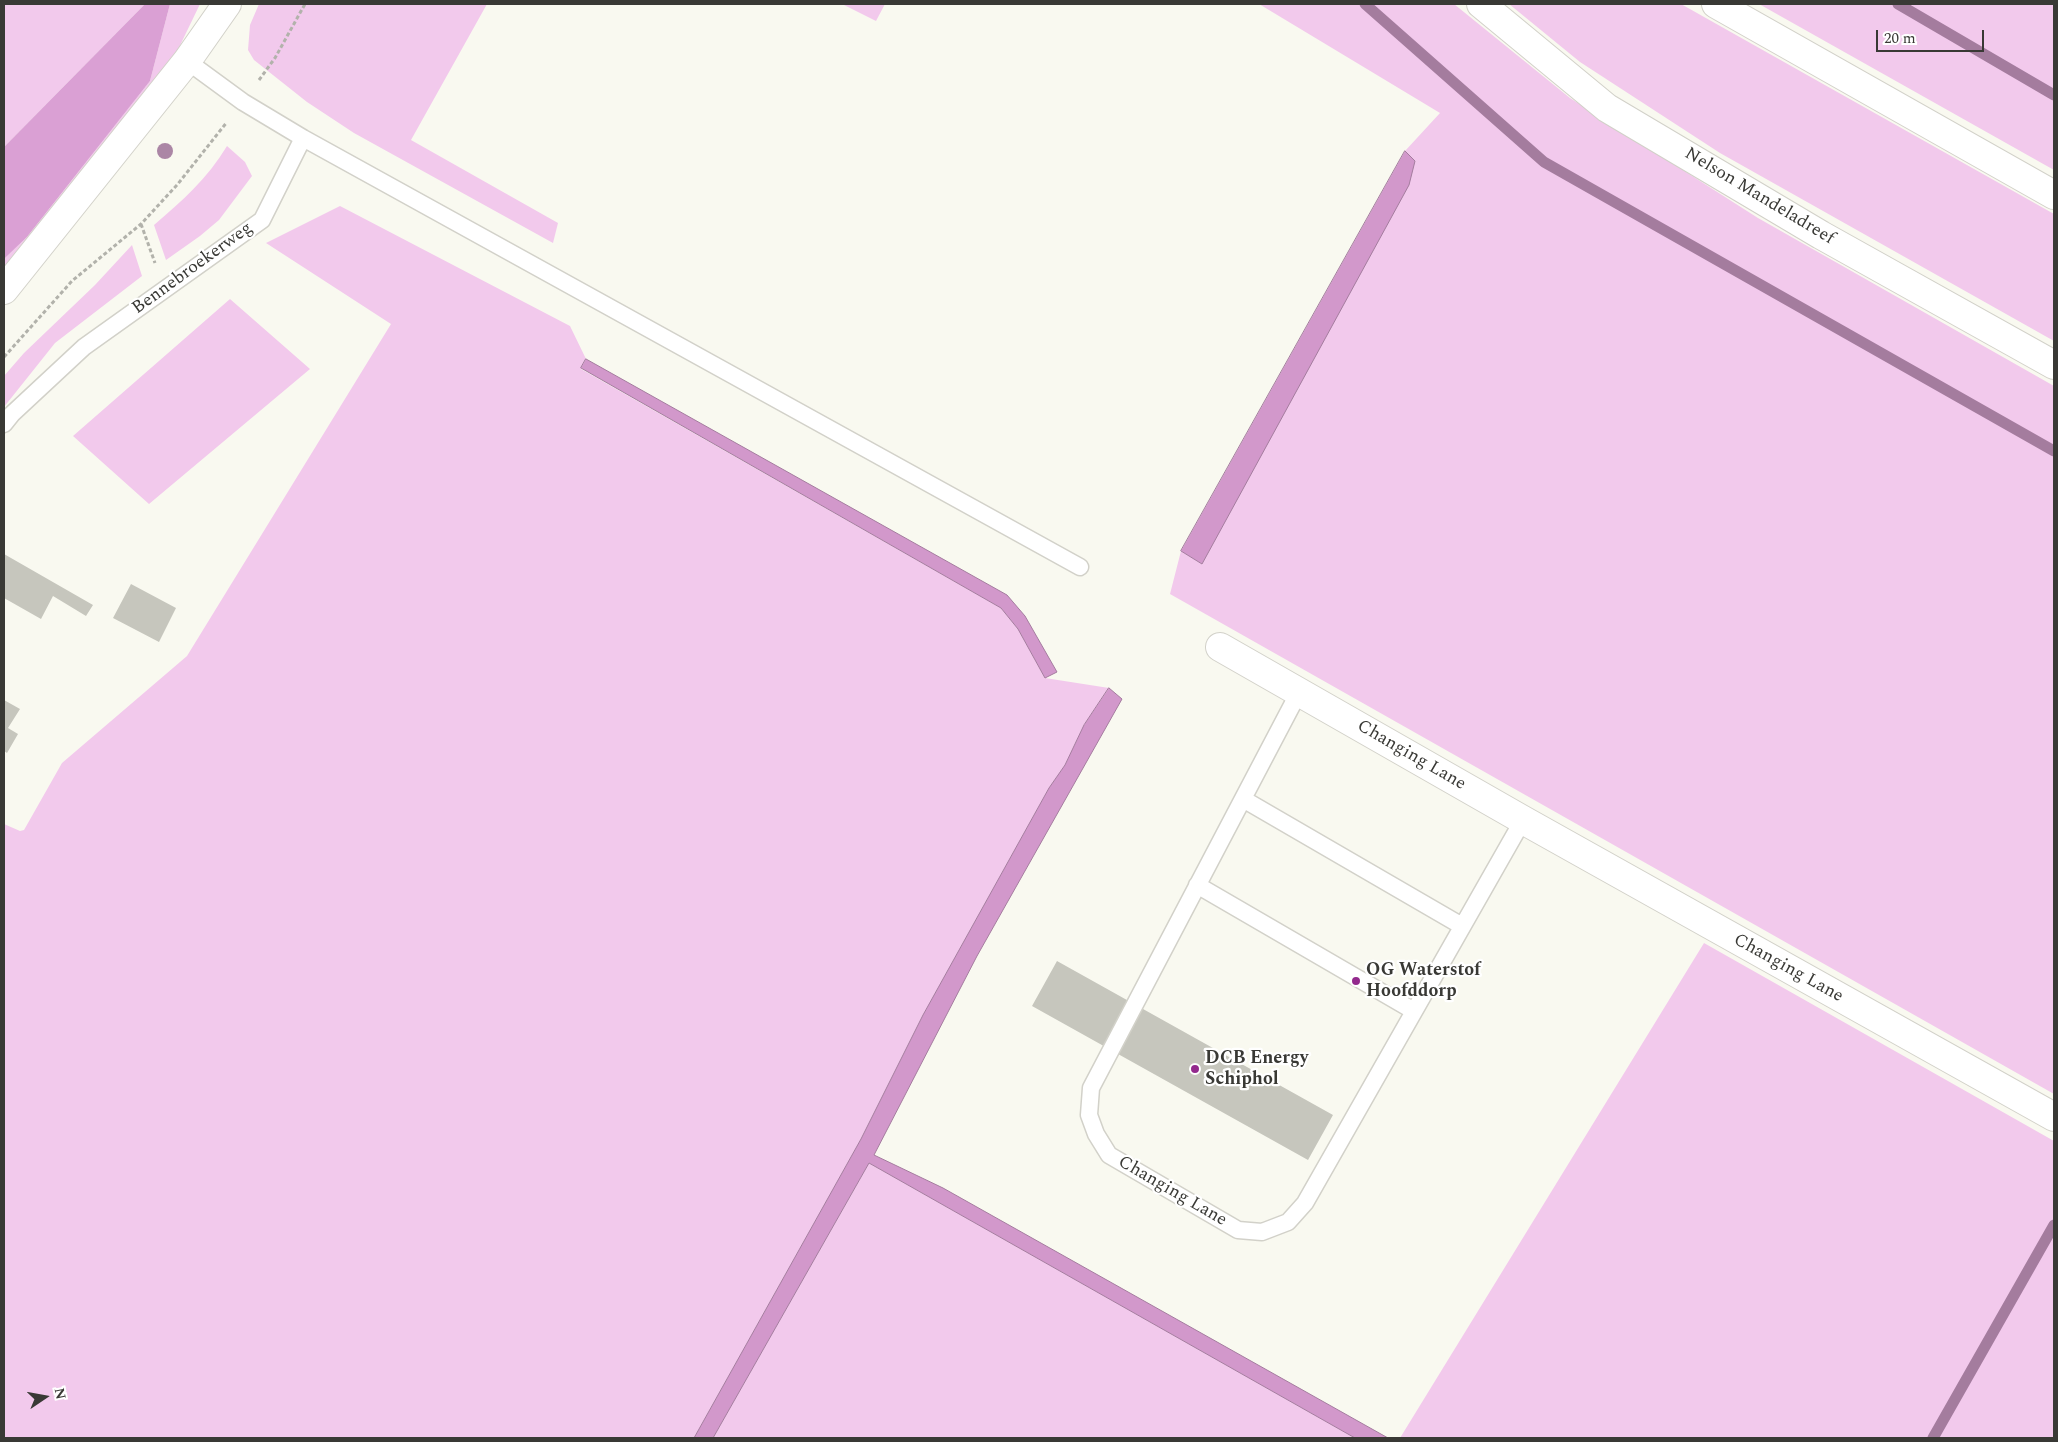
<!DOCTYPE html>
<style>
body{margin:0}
#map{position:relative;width:2058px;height:1442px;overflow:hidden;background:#f9f9f0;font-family:Spectral,serif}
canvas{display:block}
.frame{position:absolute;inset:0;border:5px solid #393935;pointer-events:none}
.north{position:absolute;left:20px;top:1372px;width:50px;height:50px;-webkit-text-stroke:4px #fff;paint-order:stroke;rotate:78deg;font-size:14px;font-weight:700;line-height:20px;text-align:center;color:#393935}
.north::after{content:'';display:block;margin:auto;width:18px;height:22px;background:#393935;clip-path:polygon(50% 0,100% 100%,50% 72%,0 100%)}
.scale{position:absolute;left:1876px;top:30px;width:108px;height:22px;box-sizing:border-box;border:2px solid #393935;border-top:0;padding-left:6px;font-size:15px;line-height:18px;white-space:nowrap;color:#393935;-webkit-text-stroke:4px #fff;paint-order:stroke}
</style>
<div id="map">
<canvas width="2058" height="1442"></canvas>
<div class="frame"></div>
<div class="north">N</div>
<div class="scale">20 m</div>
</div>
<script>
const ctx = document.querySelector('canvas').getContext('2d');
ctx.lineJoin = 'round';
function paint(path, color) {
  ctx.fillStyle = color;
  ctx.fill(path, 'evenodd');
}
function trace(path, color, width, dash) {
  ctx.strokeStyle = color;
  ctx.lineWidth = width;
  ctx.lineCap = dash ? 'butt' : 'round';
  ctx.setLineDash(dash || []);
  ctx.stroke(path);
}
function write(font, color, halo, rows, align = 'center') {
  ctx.font = font + ' Spectral,serif';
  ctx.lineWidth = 4.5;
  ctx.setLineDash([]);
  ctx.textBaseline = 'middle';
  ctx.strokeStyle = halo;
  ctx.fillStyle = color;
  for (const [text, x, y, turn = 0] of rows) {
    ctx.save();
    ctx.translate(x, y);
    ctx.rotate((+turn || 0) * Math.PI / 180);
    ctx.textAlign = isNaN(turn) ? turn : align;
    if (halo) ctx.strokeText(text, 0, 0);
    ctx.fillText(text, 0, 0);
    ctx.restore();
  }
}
const green = new Path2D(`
 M4 4H145L4 147Z
 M170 4H200L159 89 4 276V259L27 237 150 81Z
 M259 4H487L411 140 558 223 553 243 354 133 307 102 254 60 248 50 250 25Z
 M842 4H885L876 21Z
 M1259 4H1454L1570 98 1758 218 2054 386V1094L1170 594 1181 551 1202 564 1415 161 1405 151 1440 113Z
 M1509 4H1681L2054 214V341L1720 153 1580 62Z
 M1759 4H2054V170Z
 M227 146 245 162 252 176 219 220 200 236 166 260 154 225C182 201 208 178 227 146Z
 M340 206 570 326 586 359 581 369 1001 608 1018 629 1045 678 1109 688 1084 725 1065 765 1049 788 923 1015 861 1139 694 1438H4V824L20 831 24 830 62 763 187 656 391 324 266 243Z
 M132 245 142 276 55 343 4 407V376L24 353 95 285Z
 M230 299 310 369 149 504 73 436Z
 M1704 943 2054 1141V1438H1400Z
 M869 1163 1355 1438H713Z`);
const forest = new Path2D(`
 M145 4H170L150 81 27 237 4 259V147Z`);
const water = new Path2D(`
 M1405 151 1415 161 1409 185 1202 564 1181 551Z
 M586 359 1007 595 1025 616 1057 672 1045 678 1018 629 1001 608 581 368Z
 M1109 688 1122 699 977 956 874 1155 943 1188 1388 1438H1355L869 1163 713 1438H694L861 1139 923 1015 1049 788 1065 765 1084 725Z`);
const stream = new Path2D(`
 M1365 4 1544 162 2054 451
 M1898 4 2054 95
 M1933 1438 2054 1225`);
const building = new Path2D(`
 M4 554 93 605 86 616 53 596 41 619 4 598Z
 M131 584 176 608 159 642 113 618Z
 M4 700 20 709 8 728 18 734 7 753 4 751Z
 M1057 961 1333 1115 1308 1160 1032 1006Z`);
const path = new Path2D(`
 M259 80 275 58 305 4
 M141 224 155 263
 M4 357 72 281 141 224 177 185 227 122`);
const service = new Path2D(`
 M303 138 1080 567
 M4 424 12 414 84 347 262 220 303 138 243 102 187 61
 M1299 692 1091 1088 1089 1115 1096 1134 1109 1155 1238 1230 1262 1232 1288 1222 1305 1203 1523 820
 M1243 799 1462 926
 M1197 885 1414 1011`);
const minor = new Path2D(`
 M1220 647 1523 820 2054 1117`);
const tertiary = new Path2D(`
 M4 290 187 61 227 4`);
const secondary = new Path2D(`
 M1481 4 1607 108 1821 235 2054 365
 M1716 4 2054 195`);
const trees = [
 [165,151]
];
const markers = [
 [1356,981,5,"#93298d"],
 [1195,1069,5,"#93298d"]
];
const streetNames = [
 ["Nelson Mandeladreef",1759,197,31],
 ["Bennebroekerweg",193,269,-36],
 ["Changing Lane",1411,756,30],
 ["Changing Lane",1788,969,29],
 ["Changing Lane",1172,1192,30]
];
const poiNames = [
 ["OG Waterstof",1366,971],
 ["Hoofddorp",1366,992],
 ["DCB Energy",1205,1059],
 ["Schiphol",1205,1080]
];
paint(green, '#f2c9ec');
paint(forest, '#daa0d4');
paint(water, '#d298cb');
trace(water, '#a47c9e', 1);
trace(stream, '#a47c9e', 11);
paint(building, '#c6c6bd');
trace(service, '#d2d1c9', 19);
trace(minor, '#d2d1c9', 30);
trace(tertiary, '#d2d1c9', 30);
trace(secondary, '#d2d1c9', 30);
trace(path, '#b2b2ab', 3, [4, 2.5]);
trace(service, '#fff', 16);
trace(minor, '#fff', 28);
trace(tertiary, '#fff', 28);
trace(secondary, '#fff', 28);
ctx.fillStyle = '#ab86a5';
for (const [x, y] of trees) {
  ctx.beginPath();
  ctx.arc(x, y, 8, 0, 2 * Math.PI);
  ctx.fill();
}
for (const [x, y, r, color] of markers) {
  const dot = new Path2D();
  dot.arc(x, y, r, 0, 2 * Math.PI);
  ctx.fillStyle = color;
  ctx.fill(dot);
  trace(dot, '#fff', 2);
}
write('18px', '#393935', '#fff', streetNames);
write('bold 18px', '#393935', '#fff', poiNames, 'left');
</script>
